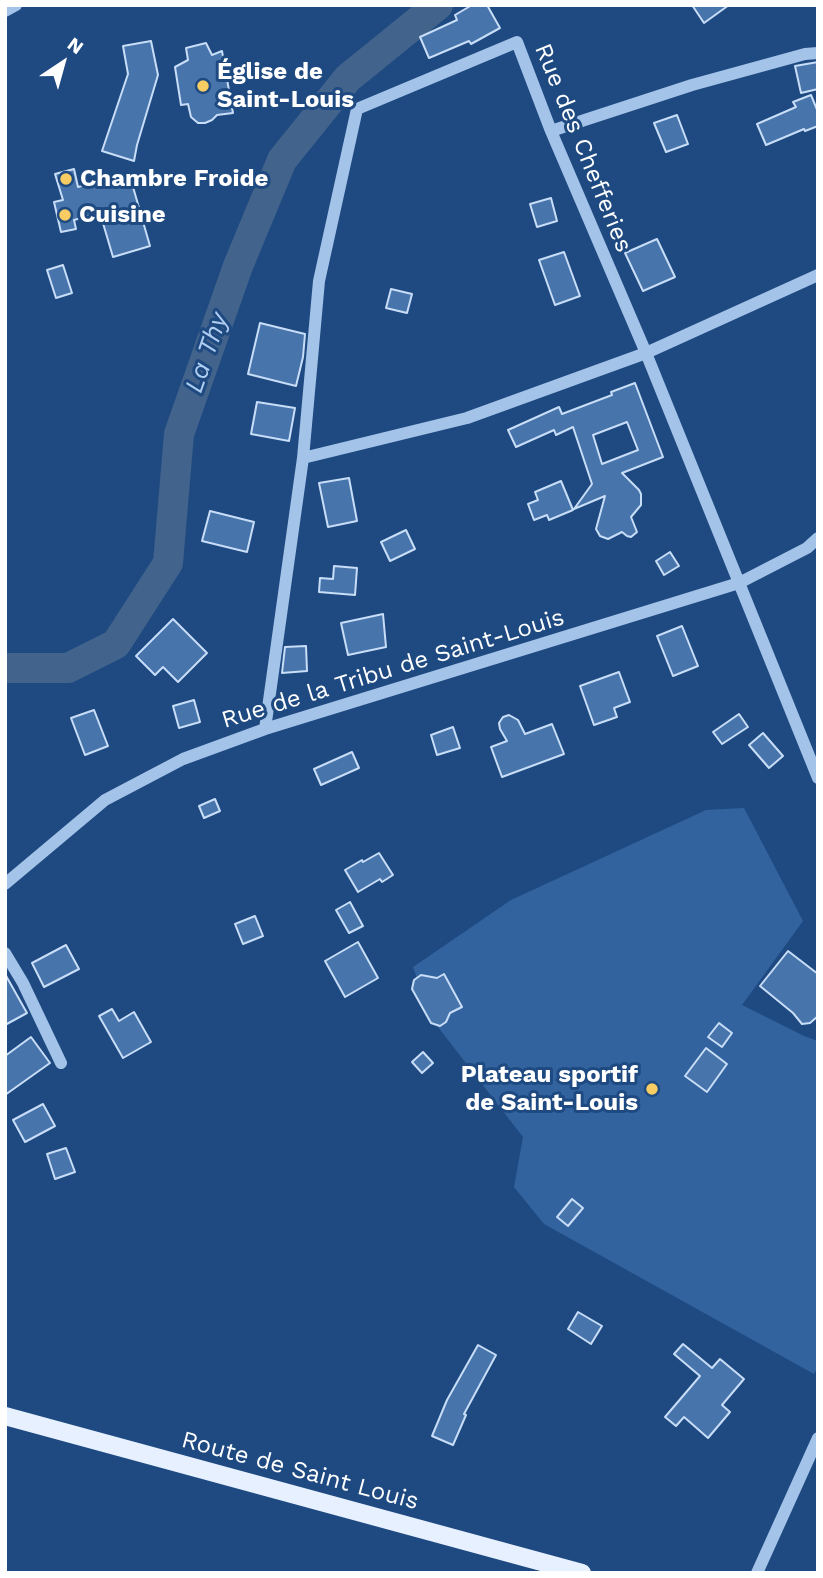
<!DOCTYPE html>
<meta charset="utf-8">
<style>
body{margin:0}
#map{position:relative;width:823px;height:1578px;overflow:hidden;background:#1e4a81;font-family:"Work Sans",sans-serif}
canvas{display:block}
.frame{position:absolute;inset:0;border:7px solid #fff;pointer-events:none}
.north{position:absolute;left:28px;top:28px;width:70px;height:70px;-webkit-text-stroke:5px #1e4a81;paint-order:stroke;rotate:36deg;font-size:19px;font-weight:700;line-height:28px;text-align:center;color:#fff}
.north::after{content:'';display:block;margin:auto;width:24px;height:32px;background:#fff;clip-path:polygon(50% 0,100% 100%,50% 72%,0 100%)}
</style>
<div id="map">
<canvas width="823" height="1578"></canvas>
<div class="frame"></div>
<div class="north">N</div>
</div>
<script>
const ctx = document.querySelector('canvas').getContext('2d');
ctx.lineJoin = 'round';
function paint(path, color) {
  ctx.fillStyle = color;
  ctx.fill(path, 'evenodd');
}
function trace(path, color, width, dash) {
  ctx.strokeStyle = color;
  ctx.lineWidth = width;
  ctx.lineCap = dash ? 'butt' : 'round';
  ctx.setLineDash(dash || []);
  ctx.stroke(path);
}
function write(font, color, halo, rows, align = 'center') {
  ctx.font = font + ' "Work Sans",sans-serif';
  ctx.lineWidth = 6;
  ctx.setLineDash([]);
  ctx.textBaseline = 'middle';
  ctx.strokeStyle = halo;
  ctx.fillStyle = color;
  for (const [text, x, y, turn = 0] of rows) {
    ctx.save();
    ctx.translate(x, y);
    ctx.rotate((+turn || 0) * Math.PI / 180);
    ctx.textAlign = isNaN(turn) ? turn : align;
    if (halo) ctx.strokeText(text, 0, 0);
    ctx.fillText(text, 0, 0);
    ctx.restore();
  }
}
const green = new Path2D(`
 M744 808 803 921 742 1005 804 1036 818 1041V1367L814 1374 544 1224 514 1187 523 1137 431 1018 413 967 511 900 706 810Z`);
const river = new Path2D(`
 M5 668H68L116 644 168 563 179 434 238 266 282 160 348 78 438 5`);
const building = new Path2D(`
 M472 5H487L500 28 471 44 469 41 429 58 420 37 457 20 455 15Z
 M692 5H729L704 23Z
 M151 41 158 75 137 145 134 161 102 151 128 74 123 46Z
 M206 43 212 55 222 51 233 113 217 115 212 120 205 123H198L191 117 188 104 181 105 175 67 188 60 186 48Z
 M818 62V89L801 93 795 66Z
 M811 95 818 112V126L805 131 804 129 766 145 757 124 796 107 793 102Z
 M677 115 688 144 666 152 654 123Z
 M74 169 78 187 129 173 150 246 113 257 100 213 74 220 76 229 61 232 54 202 63 200 55 174Z
 M551 198 557 221 537 227 530 204Z
 M657 239 675 277 643 291 625 253Z
 M564 252 580 296 555 305 539 260Z
 M63 265 72 293 56 298 47 270Z
 M391 289 412 294 407 313 386 308Z
 M260 323 305 334 303 357 296 386 248 374Z
 M635 383 663 457 622 473 639 490 641 494V505L631 517 637 532 631 537 627 536 622 532 608 539 600 536 596 529 605 496 574 509 592 484 573 427 556 435 554 430 516 447 508 430 559 407 562 414 612 395 611 392ZM627 422 638 450 602 464 593 435Z
 M257 402 295 408 289 441 251 434Z
 M349 478 357 521 328 527 319 483Z
 M561 481 573 510 549 520 547 515 534 520 528 504 538 500 535 492Z
 M210 511 254 522 247 552 202 541Z
 M406 530 415 549 390 561 381 542Z
 M670 552 679 566 664 575 656 561Z
 M334 566 357 568 355 595 319 592 320 578 333 579Z
 M383 614 386 647 348 655 341 623Z
 M173 619 207 653 178 682 163 667 155 675 136 656Z
 M682 626 698 666 673 676 657 636Z
 M306 646 307 671 282 673 285 647Z
 M619 672 630 702 614 708 617 717 594 725 580 686Z
 M194 700 200 722 179 728 173 706Z
 M94 710 108 746 85 755 71 718Z
 M739 714 748 727 722 744 713 732Z
 M509 715 518 720 525 734 552 724 564 754 502 777 491 747 507 741 500 729 499 723 503 717Z
 M453 727 460 748 437 755 431 735Z
 M763 733 783 756 769 768 749 745Z
 M352 752 359 768 321 785 314 769Z
 M215 799 220 811 204 818 199 806Z
 M379 853 393 875 382 882 380 879 358 892 345 870 362 860 363 862Z
 M350 902 363 926 349 933 336 910Z
 M255 916 263 936 243 944 235 924Z
 M358 942 378 978 345 997 325 961Z
 M66 945 79 969 44 987 32 963Z
 M788 951 818 974V1016L810 1023 802 1024 793 1013 760 986Z
 M5 974 27 1013 5 1025Z
 M444 974 462 1007 450 1013 446 1022 440 1026 431 1023 412 989 414 980 421 975 437 978Z
 M112 1009 119 1021 134 1012 151 1042 123 1058 99 1016Z
 M719 1023 732 1033 722 1047 708 1037Z
 M31 1037 50 1063 5 1095V1056Z
 M706 1048 727 1064 707 1092 685 1076Z
 M423 1052 433 1063 422 1073 412 1062Z
 M43 1104 55 1126 25 1142 13 1120Z
 M66 1148 75 1172 55 1179 47 1154Z
 M572 1199 583 1208 568 1226 557 1217Z
 M578 1312 602 1326 591 1344 568 1329Z
 M683 1344 712 1368 720 1359 744 1379 722 1405 730 1412 708 1438 684 1417 676 1426 665 1417 700 1376 674 1354Z
 M478 1345 496 1355 464 1414 466 1415 453 1445 432 1436 447 1400Z`);
const minor = new Path2D(`
 M5 11 16 5
 M551 131 692 85 805 54 818 53
 M303 458 467 418 646 353 818 275
 M265 729 303 458 319 281 357 109 517 42 551 131 646 353 818 778
 M5 884 105 800 183 759 265 729 739 583 807 548 818 538
 M5 953 23 983 61 1063
 M757 1573 818 1438`);
const major = new Path2D(`
 M5 1416 582 1573`);
const markers = [
 [203,86,7,"#f7cc63"],
 [66,179,7,"#f7cc63"],
 [65,215,7,"#f7cc63"],
 [652,1089,7,"#f7cc63"]
];
const poiNames = [
 ["Église de",217,72],
 ["Saint-Louis",217,100],
 ["Chambre Froide",80,179],
 ["Cuisine",79,215],
 ["Plateau sportif",638,1075,"right"],
 ["de Saint-Louis",638,1103,"right"]
];
const streetNames = [
 ["Rue des Chefferies",583,148,68],
 ["Rue de la Tribu de Saint-Louis",393,669,-17],
 ["Route de Saint Louis",300,1471,15]
];
const waterNames = [
 ["La Thy",207,353,-71]
];
paint(green, '#32639f');
trace(river, '#42638b', 30);
paint(building, '#4774ab');
trace(building, '#c8ddf7', 2);
trace(minor, '#a4c3e9', 12);
trace(major, '#e7f0fe', 18);
for (const [x, y, r, color] of markers) {
  const dot = new Path2D();
  dot.arc(x, y, r, 0, 2 * Math.PI);
  ctx.fillStyle = color;
  ctx.fill(dot);
  trace(dot, '#1e4a81', 2.5);
}
write('bold 24px', '#fff', '#1e4a81', poiNames, 'left');
write('24px', '#fff', '#1e4a81', streetNames);
write('italic 26px', '#afcdf0', '#1e4a81', waterNames);
</script>
